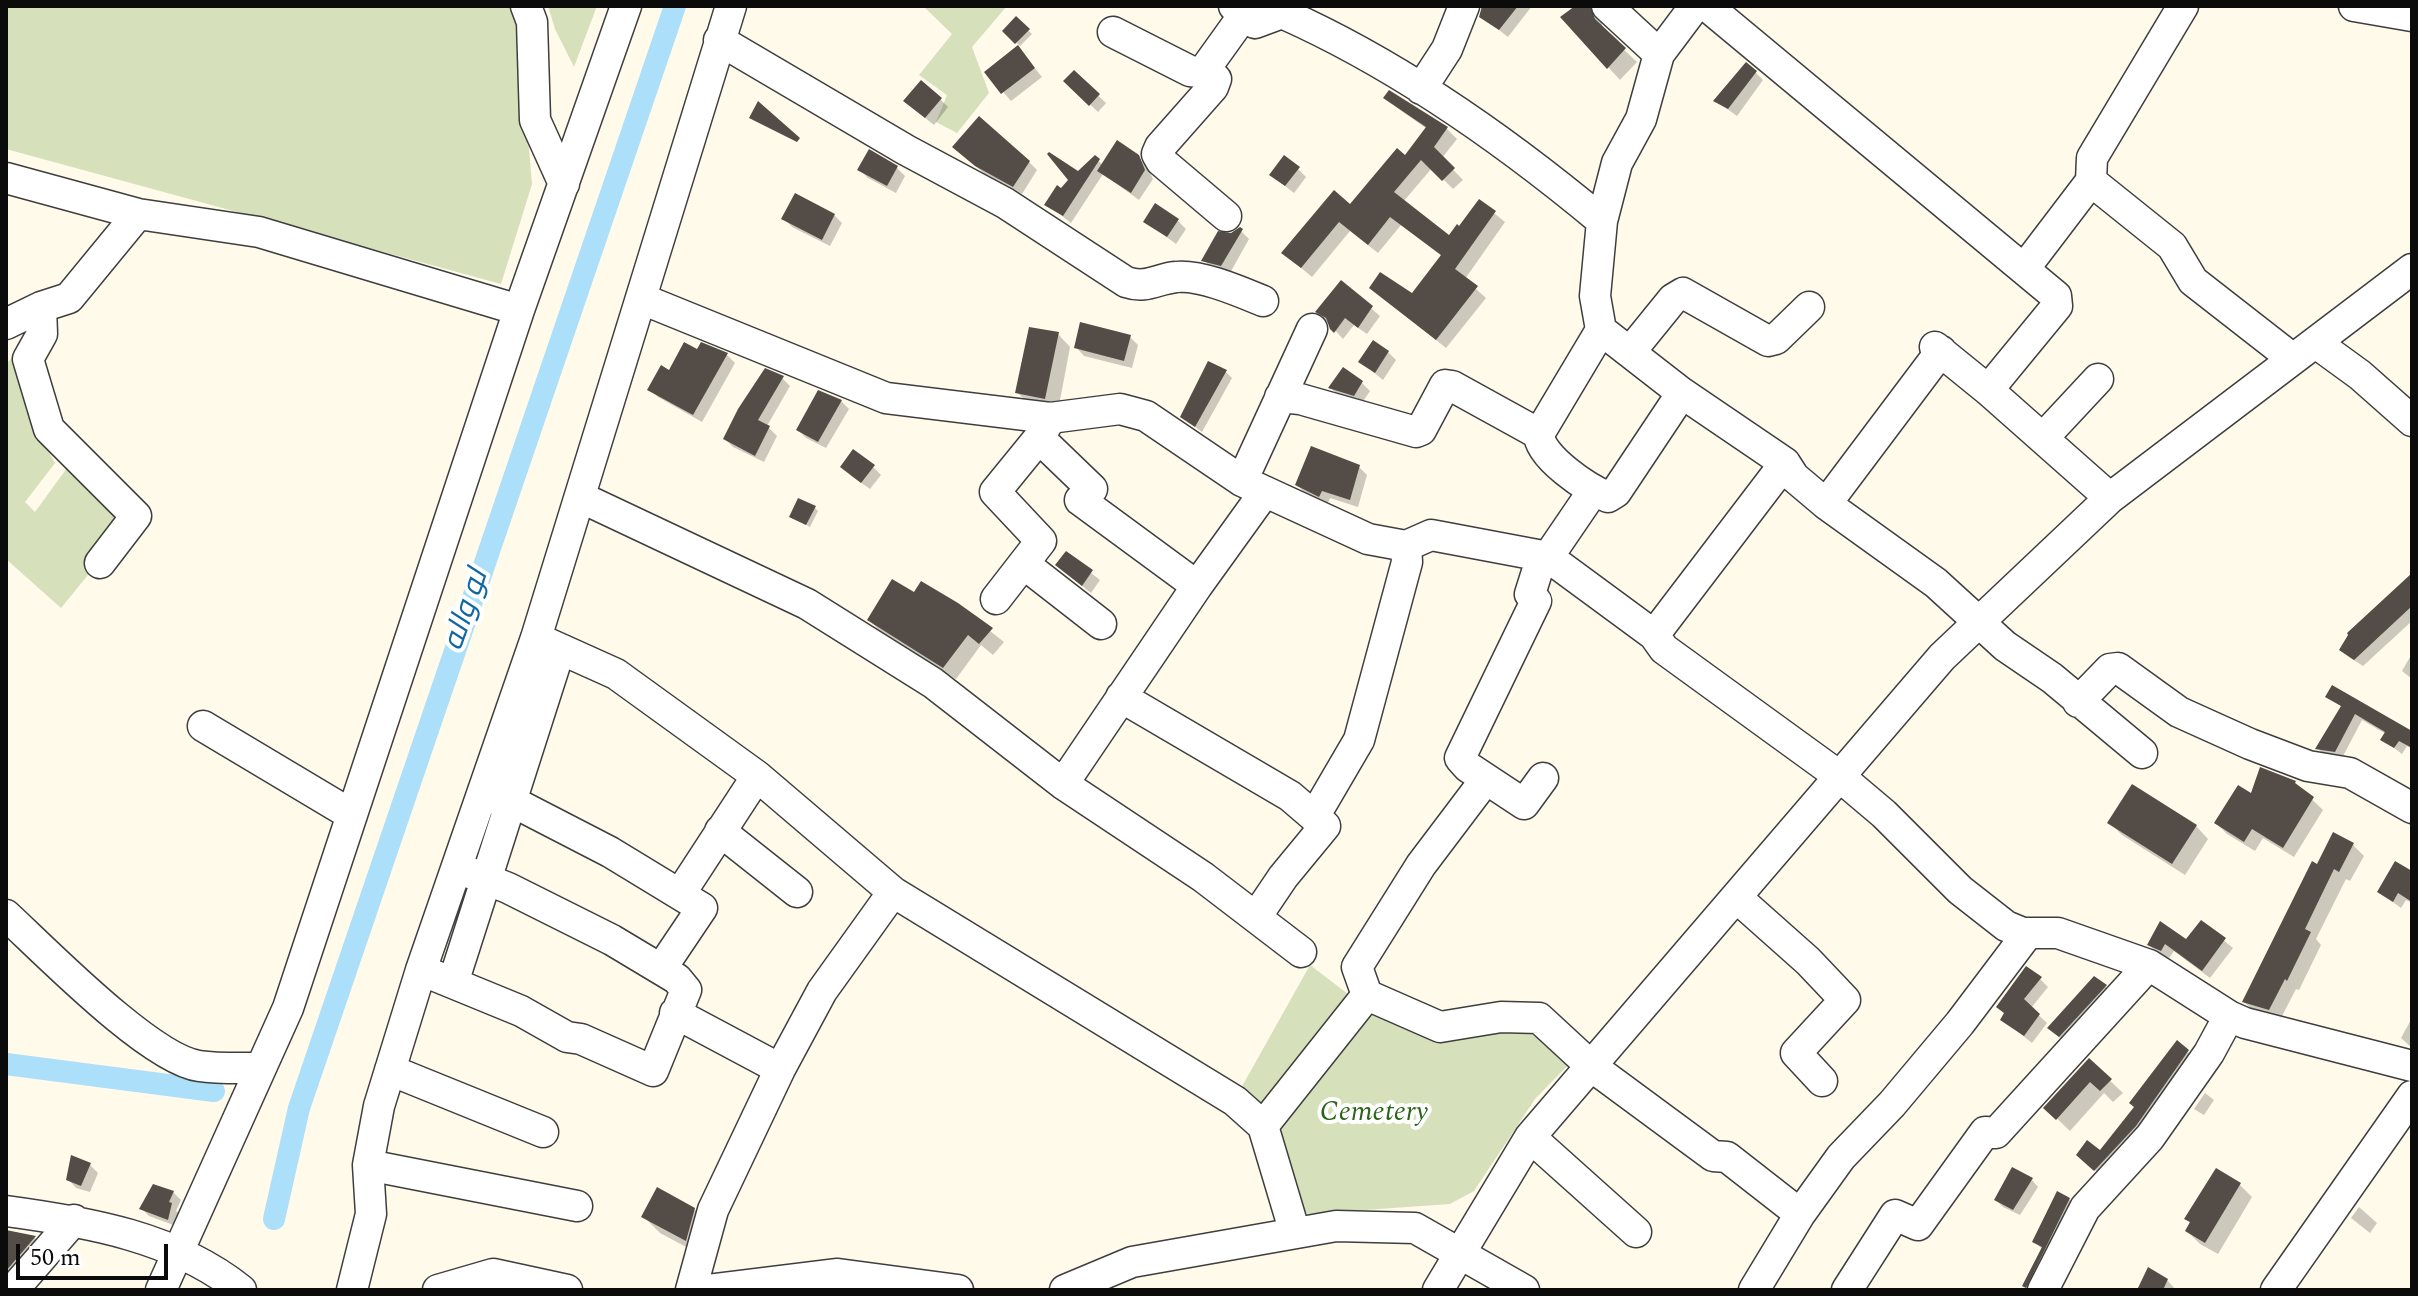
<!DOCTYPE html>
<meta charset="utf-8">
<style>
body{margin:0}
#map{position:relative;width:2418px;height:1296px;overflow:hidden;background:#fffaea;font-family:Spectral,serif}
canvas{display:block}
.frame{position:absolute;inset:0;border:8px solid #0b0b0b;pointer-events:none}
.scale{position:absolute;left:16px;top:1244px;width:152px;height:36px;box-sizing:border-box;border:4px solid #0b0b0b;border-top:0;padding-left:10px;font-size:24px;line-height:28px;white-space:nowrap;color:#0b0b0b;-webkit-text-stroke:6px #fff;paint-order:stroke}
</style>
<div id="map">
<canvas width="2418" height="1296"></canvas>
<div class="frame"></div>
<div class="scale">50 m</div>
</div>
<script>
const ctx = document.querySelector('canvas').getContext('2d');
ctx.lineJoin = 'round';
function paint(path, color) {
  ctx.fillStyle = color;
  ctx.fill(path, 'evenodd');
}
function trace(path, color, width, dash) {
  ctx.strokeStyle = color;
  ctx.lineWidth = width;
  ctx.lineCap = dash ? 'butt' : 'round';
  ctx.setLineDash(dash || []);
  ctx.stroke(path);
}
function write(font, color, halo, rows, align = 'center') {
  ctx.font = font + ' Spectral,Cairo,serif';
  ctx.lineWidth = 8;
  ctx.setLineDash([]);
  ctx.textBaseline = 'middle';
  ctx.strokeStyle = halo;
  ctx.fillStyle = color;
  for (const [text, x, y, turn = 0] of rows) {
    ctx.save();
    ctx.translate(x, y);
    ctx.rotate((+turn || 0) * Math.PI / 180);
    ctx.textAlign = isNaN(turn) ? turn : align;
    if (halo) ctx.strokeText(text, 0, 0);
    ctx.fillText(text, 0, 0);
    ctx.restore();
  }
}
const cemetery = new Path2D(`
 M6 6H510L519 33 532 184 501 284 6 149Z
 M548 6H597L574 67 555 29Z
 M923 6H1007L972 47 989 93 957 133 936 122 947 95 919 75 952 34Z
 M13 357 23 372 26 411 55 463 25 502 35 512 67 468 120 516 92 570 61 608 6 559V364Z
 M1310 965 1365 1007 1538 1023 1574 1059 1535 1099 1474 1191 1450 1204 1308 1214 1267 1176 1280 1130 1240 1090Z`);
const shadow = new Path2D(`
 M1482 6H1532L1508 37 1481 16Z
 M1578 6H1593L1602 15V25L1605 32 1637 62 1620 80 1563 18Z
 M1016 19 1032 34 1018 48 1042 77 1011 101 986 72 1020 46 1005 31Z
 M1755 72 1763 80 1737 116 1716 101Z
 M1074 73 1106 103 1098 112 1066 81Z
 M1390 92 1447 129 1457 139 1442 158 1463 180 1453 189 1432 168 1403 202 1449 238 1460 229 1479 201 1505 222 1465 279 1486 298 1446 348 1371 288 1412 296 1443 257 1401 225 1378 253 1350 231 1312 277 1294 262 1350 207 1406 158 1427 129 1396 107 1386 97Z
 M940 99 948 107 934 125 914 109Z
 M870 152 897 168 905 176 896 193 868 178 860 170Z
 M962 155 1029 162 1037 170 1022 194 985 174Z
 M1138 157 1147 166 1153 179 1139 200 1103 174 1071 223 1047 204 1095 158 1103 165Z
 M1298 169 1306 177 1294 193 1280 182Z
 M834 215 842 223 830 246 792 227 784 218Z
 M1177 220 1186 229 1176 244 1145 221Z
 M1240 230 1249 239 1230 273 1211 268 1204 260Z
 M1341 283 1380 316 1367 334 1354 325 1343 339 1318 312Z
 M1058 334 1070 347 1058 411 1030 405 1017 392Z
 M1130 337 1138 345 1132 368 1084 356 1076 347Z
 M702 345 727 355 735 363 702 422 658 397 650 389 698 352Z
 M1388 352 1396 360 1383 380 1361 362Z
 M1226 372 1232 378 1202 432 1182 417Z
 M782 378 790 386 767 426 777 436 764 462 733 447 725 439Z
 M1362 383 1370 391 1362 403 1339 396 1331 388Z
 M841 401 849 409 826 448 806 438 798 430Z
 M873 467 881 475 870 489 850 475Z
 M1359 467 1367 475 1358 507 1330 498 1328 503 1305 493 1297 485Z
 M814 507 818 511 810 527 791 517Z
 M1066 553 1100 580 1091 593 1066 573Z
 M2412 576V621L2363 666 2349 657 2341 650Z
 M914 595 957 605 1004 642 993 655 981 645 956 679 881 632 869 620Z
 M2410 657 2412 658V679L2402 671Z
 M2328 696 2412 734V749L2407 746 2402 754 2383 739 2386 734 2362 720 2342 758 2325 755 2318 749 2342 707Z
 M2295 783 2323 810 2294 857 2263 838 2255 851 2227 834 2216 823 2252 796Z
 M2110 823 2196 826 2208 839 2185 875 2122 835Z
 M2353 845 2364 856 2350 881 2346 879 2316 939 2321 945 2299 990 2296 989 2280 1020 2255 1012 2244 1002 2318 867Z
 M2412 875V903L2406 900 2401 908 2379 892Z
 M2201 922 2233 948 2210 978 2174 951 2169 958 2157 953 2149 945 2187 942Z
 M2040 979 2048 987 2031 1008 2047 1023 2032 1043 2002 1019Z
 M2105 986 2118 999 2062 1040 2050 1028Z
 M2412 1018V1048L2401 1038Z
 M2188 1052 2200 1064 2108 1182 2092 1167 2100 1153Z
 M2089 1061 2123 1093 2113 1102 2104 1093 2070 1131 2046 1108Z
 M2205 1093 2214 1100 2204 1115 2194 1109Z
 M73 1158 90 1165 98 1173 90 1192 76 1188 68 1179Z
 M2032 1180 2038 1187 2020 1215 2003 1207 1996 1200Z
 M2239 1184 2252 1197 2218 1254 2200 1244 2187 1231 2191 1224 2187 1219Z
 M173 1192 181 1200 176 1211 179 1213 176 1226 149 1216 141 1208Z
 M2069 1199 2082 1212 2029 1290 2024 1285 2043 1250 2034 1241Z
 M2359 1207 2377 1223 2370 1233 2351 1218Z
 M694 1209 711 1226 703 1256 660 1233 643 1216Z
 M6 1233 35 1238 47 1249 6 1290Z
 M2167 1280 2176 1290H2139Z`);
const canal = new Path2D(`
 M6 1064 214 1091
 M274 1219 299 1108 675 6`);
const building = new Path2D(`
 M1482 6H1518L1499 30 1479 17Z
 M1575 6H1590L1595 19 1626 48 1607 69 1560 17Z
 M1016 16 1030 29 1015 44 1002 31Z
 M1018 45 1035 68 1001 94 984 72Z
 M1746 62 1757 71 1728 109 1713 101Z
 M1074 70 1100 94 1089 106 1063 81Z
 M921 80 942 98 925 118 903 101Z
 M1389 90 1448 127 1434 147 1455 168 1442 181 1421 160 1394 192 1449 235 1457 224 1459 226 1479 199 1496 211 1455 269 1478 286 1436 340 1369 288 1380 272 1412 293 1441 255 1390 217 1368 245 1339 222 1301 268 1281 253 1334 190 1350 204 1397 148 1405 155 1426 127 1383 98Z
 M758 101 800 138 797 142 749 118Z
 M979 116 1030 161 1013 187 975 166 952 147Z
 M1117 140 1139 155 1145 170 1131 193 1097 171Z
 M869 149 898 166 887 186 857 170Z
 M1049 152 1078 171 1095 155 1100 159 1063 216 1044 205 1057 185 1061 188 1068 180 1047 154Z
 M1284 155 1300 167 1285 186 1269 175Z
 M795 193 835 214 822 240 781 219Z
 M1155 203 1179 219 1167 237 1143 222Z
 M1240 227 1243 229 1221 266 1201 261 1218 231 1231 233Z
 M1341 280 1373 306 1358 328 1345 318 1334 333 1330 329 1326 318 1315 312Z
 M1080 322 1131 335 1124 361 1074 348Z
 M1029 327 1059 332 1045 399 1015 393Z
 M1373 340 1389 351 1375 373 1358 362Z
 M684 342 697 349 701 342 728 353 693 415 647 390 661 365 669 370Z
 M1208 361 1227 370 1195 427 1180 417Z
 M1343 367 1363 381 1354 396 1328 388Z
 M765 368 784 376 758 420 770 426 755 456 723 439 738 409Z
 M818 390 842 400 818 442 796 430Z
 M1311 446 1360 465 1350 500 1322 491 1319 497 1295 485Z
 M853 449 875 465 861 483 840 467Z
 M798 498 816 506 806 525 789 517Z
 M1066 551 1093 570 1082 586 1055 565Z
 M2412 573V606L2354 660 2339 650 2348 635 2347 633Z
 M892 579 914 592 921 581 958 603 993 628 979 644 968 635 943 668 867 620Z
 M2332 685 2412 731V748L2399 741 2394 748 2380 740 2385 732 2355 714 2335 752 2315 749 2341 706 2325 697Z
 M2260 767 2296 781 2295 783 2314 797 2283 848 2252 829 2244 842 2214 823 2238 785 2251 793Z
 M2132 784 2197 825 2172 864 2107 823Z
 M2333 832 2354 843 2339 872 2334 869 2305 929 2311 932 2287 981 2285 979 2269 1010 2242 1002 2312 861 2317 864Z
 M2395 861 2412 871V902L2398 893 2393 902 2377 892Z
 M2201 920 2226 938 2202 971 2165 944 2161 951 2147 945 2160 921 2186 939Z
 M2026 966 2042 977 2024 999 2040 1014 2024 1036 2000 1020 2004 1013 1996 1007Z
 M2094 976 2107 985 2059 1037 2047 1028Z
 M2177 1040 2189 1050 2136 1126 2094 1171 2076 1155 2087 1140 2100 1150 2134 1107 2129 1103Z
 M2089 1058 2112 1079 2100 1091 2090 1082 2056 1120 2043 1108Z
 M71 1155 91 1163 81 1186 66 1180Z
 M2012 1167 2033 1178 2013 1210 1994 1200Z
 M2216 1168 2241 1183 2205 1243 2185 1231 2190 1222 2184 1219Z
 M153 1184 174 1191 169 1202 172 1203 168 1220 139 1209Z
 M657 1187 695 1208 686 1241 641 1217Z
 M2057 1191 2070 1198 2026 1288 2022 1286 2042 1247 2032 1242Z
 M6 1230 36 1236 6 1271Z
 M2148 1267 2168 1279 2163 1290H2137Z`);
const minor = new Path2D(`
 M526 6 532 22 535 120 564 184
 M1234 6 1255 23 1282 13C1397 64 1506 141 1602 221
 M1607 6 1659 54
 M1695 6 1659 54 1641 119 1617 163 1602 221 1595 296 1601 330 1682 393 1785 463 1794 477 1826 504 1936 583 2005 646 2052 678 2142 753
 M1707 6 2056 296 2057 306 1988 390
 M2354 6 2412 16
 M1113 32 1190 71 1199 72 1205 69 1243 16
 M719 40 906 150 1005 203 1126 282C1147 289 1156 279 1176 277 1200 274 1241 292 1263 301
 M1205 69 1216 79 1213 87 1160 147 1157 154 1161 161 1226 216
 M1421 89 1447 49 1464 6
 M6 178 138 214 259 232 519 310
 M2091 181 2172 246 2193 281 2293 359
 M2024 269 2091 181 2092 158 2183 6
 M642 299 886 398 1050 418 1120 409 1146 416 1242 481 1368 539 1406 546 1431 535 1548 557 1654 635 1664 649 1839 776 1884 814 1960 890 2006 926 2023 933H2058L2149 965 2229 1016 2245 1023 2412 1066
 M41 307 42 334 28 359 49 429 136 516 100 563
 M6 324 41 307 69 298 138 214
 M1601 330 1539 434C1539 457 1588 489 1608 497L1616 492 1682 393
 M2316 343 2360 375 2412 421
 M1935 347 1988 390 2110 498
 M1630 352 1673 299 1683 293 1768 341 1776 339 1809 307
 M1280 397 1300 399 1416 432 1421 430 1445 385 1452 386 1539 434
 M1039 438 1092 489 1080 500 1197 586
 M2043 438 2098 379
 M1242 481 1312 329
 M580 497 807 604 933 683 1063 784 1203 877 1301 952
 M1826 504 1941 351
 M1542 556 1530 594 1536 601 1460 758 1468 767 1524 804 1543 778
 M1548 557 1593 491
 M1024 564 1101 624
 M996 599 1041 541 995 492 1039 438 1049 421
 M1654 635 1785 463
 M536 638 616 674 757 776 893 892 1235 1101 1263 1126 1295 1233
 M1121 697 1290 796 1325 826 1283 877 1256 917
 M2078 702 2110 669 2118 668 2179 712 2250 744 2308 766 2350 773 2412 808
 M203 726 352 815
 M1063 784 1197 586 1264 493
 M491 798 517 804 610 852 702 908 661 969
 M1314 817 1359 740 1407 562 1406 546
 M720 831 797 892
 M680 894 757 776
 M1736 897 1808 961 1845 1000 1796 1053 1822 1081
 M6 915C45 951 150 1059 199 1066 219 1069 241 1068 261 1068
 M421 970 521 1011 567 1037 581 1039 653 1071 686 990 677 979 612 940 508 888 458 868
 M453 983 560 649
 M1367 995 1440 1027 1501 1017 1539 1018 1591 1066 1713 1156 1727 1157 1800 1214
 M675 1013 780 1069
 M390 1070 543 1132
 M1263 1126 1367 995 1357 967 1421 865 1486 779
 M1530 1137 1636 1232
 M368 1165 577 1206
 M6 1211C88 1222 175 1237 241 1290
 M13 1290 74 1220
 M161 1290 288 1008 519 310 626 6
 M352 1290 371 1214 368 1165 379 1106 421 970 536 638 731 6
 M438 1290 493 1274 567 1290
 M691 1290 713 1210 780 1069 822 991 893 892
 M708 1290 838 1274 958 1290
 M1065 1290 1132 1262 1336 1226 1415 1228 1524 1290
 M1438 1290 1530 1137 1942 657 2110 498 2412 269
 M1754 1290 1800 1214 1841 1157 1892 1104 1960 1023 2028 933
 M1847 1290 1895 1215 1918 1225 1985 1132 1996 1133 2149 965
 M2043 1290 2085 1208 2150 1137 2209 1053 2229 1016
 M2276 1290 2412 1096`);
const parkNames = [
 ["Cemetery",1374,1115]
];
const waterNames = [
 ["لو واله",468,611,-71]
];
paint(cemetery, '#d6e1bb');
paint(shadow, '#0003');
trace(canal, '#acdff9', 22);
paint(building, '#544c47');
trace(minor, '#3e3e3e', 33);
trace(minor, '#fff', 30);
write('italic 28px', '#2c6519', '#fff', parkNames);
write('italic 30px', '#1067a2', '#fff', waterNames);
</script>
